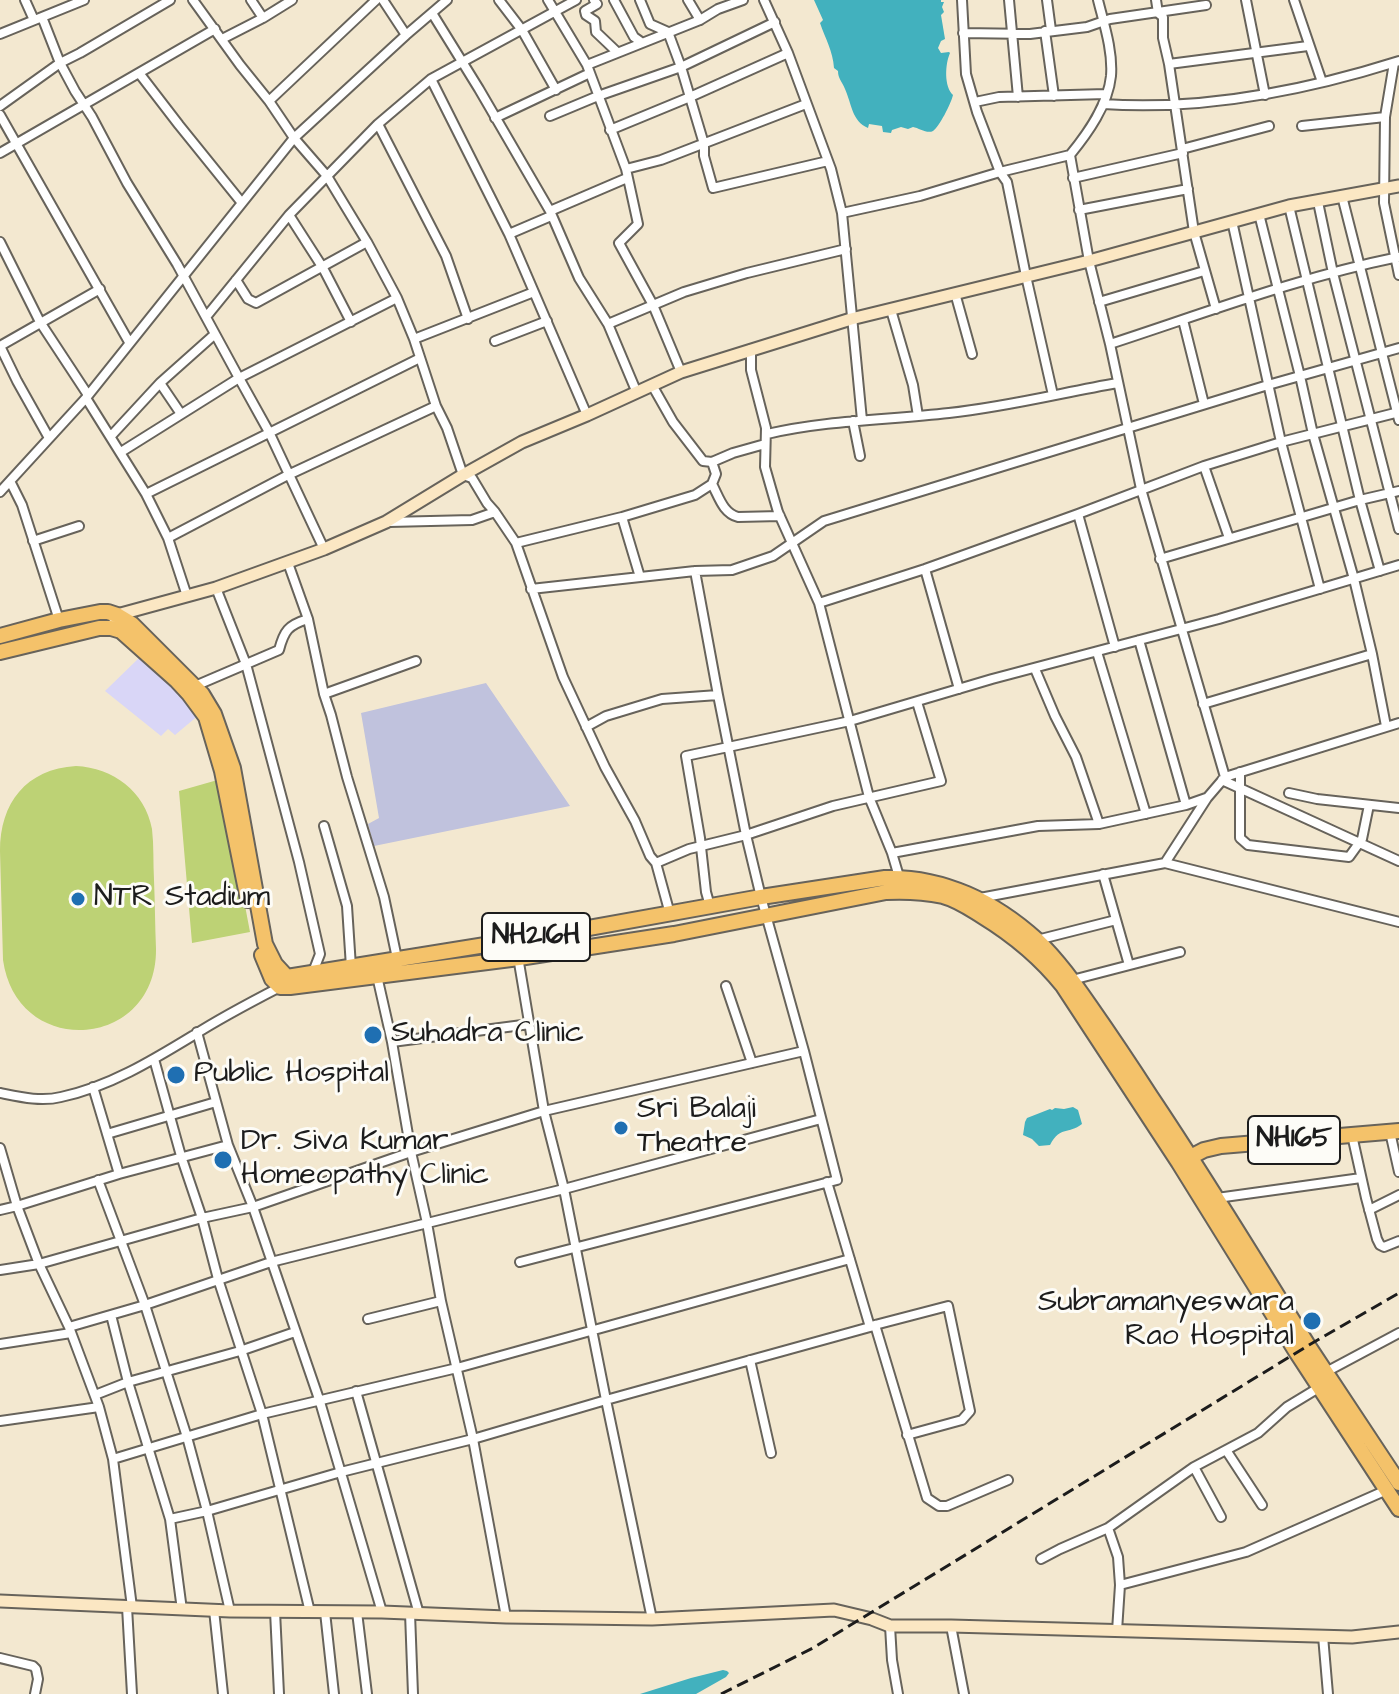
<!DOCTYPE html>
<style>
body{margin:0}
canvas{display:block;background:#f3e8d0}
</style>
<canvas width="1399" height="1694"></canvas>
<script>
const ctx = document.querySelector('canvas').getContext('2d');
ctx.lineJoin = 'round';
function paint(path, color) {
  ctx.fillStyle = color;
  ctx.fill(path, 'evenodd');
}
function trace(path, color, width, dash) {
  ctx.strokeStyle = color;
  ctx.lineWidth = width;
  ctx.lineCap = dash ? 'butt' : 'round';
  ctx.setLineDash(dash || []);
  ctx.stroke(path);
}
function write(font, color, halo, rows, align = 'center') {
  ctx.font = font + ' "Architects Daughter",sans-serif';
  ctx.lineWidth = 6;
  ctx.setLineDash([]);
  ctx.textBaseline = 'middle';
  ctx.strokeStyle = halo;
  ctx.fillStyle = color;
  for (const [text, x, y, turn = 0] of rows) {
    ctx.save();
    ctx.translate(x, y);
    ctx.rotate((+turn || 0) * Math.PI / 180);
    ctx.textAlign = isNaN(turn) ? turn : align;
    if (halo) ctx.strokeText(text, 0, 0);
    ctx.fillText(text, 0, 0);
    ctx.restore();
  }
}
const built = new Path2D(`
 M141 656 156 665 200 714 175 735 168 729 161 736 105 691Z`);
const industrial = new Path2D(`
 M486 683 570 806 374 846 368 824 379 818 361 713Z`);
const green = new Path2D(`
 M76 766C113 768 145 791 152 829 154 846 153 863 154 880 155 903 155 926 156 949 157 1050 17 1060 3 960L0 851C0 803 26 769 76 766Z
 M221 779 250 932 192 943 179 791Z`);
const water = new Path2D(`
 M814 0H941V2H944L942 7 944 12 941 15 945 39 941 41 938 48 941 53 949 52 950 53C945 64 944 87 953 95 951 104 939 127 933 131 927 134 919 128 913 127L908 129 901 127 892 130 891 133 883 132 882 126 869 124 868 128C852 121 852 105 845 89 842 81 838 79 838 71L834 68C833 51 825 38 820 23L823 20Z
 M1073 1107 1078 1110 1082 1124C1068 1135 1061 1125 1050 1145L1039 1146 1032 1139 1023 1135 1025 1122 1027 1118 1050 1109 1052 1110 1055 1108 1064 1109Z
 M723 1670 727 1671 729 1673 726 1677 696 1694H640L691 1678Z`);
const street = new Path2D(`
 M25 0 34 20
 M193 0 240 65 269 101 294 138 406 35 447 0
 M251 0 263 18 292 0
 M383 0 406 35
 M499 0 522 30 556 90
 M548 0 587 65 626 169 638 224 619 243 653 305 681 372
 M594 0 597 4 585 11 586 15 595 21 596 32 617 52
 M614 0 634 37 641 42
 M640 0 650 24 668 32 681 67 704 144V156L713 188 828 161
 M688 0 700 20
 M764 0 788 53 831 169 842 213 862 420
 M962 0 966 74 977 112 1000 172 1007 182 1026 276 1053 395
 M1009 0 1018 97
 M1047 0 1051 30
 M1098 0C1104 24 1113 51 1111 76 1108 105 1088 133 1070 155L1089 261 1110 344 1141 489 1225 777
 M1156 0 1158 13 1163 17V38L1169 64 1194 232 1216 309
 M1246 0 1265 95
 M1294 0 1322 82
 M432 13 479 89 550 211 579 278 608 324 684 292 747 273 846 249
 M42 17 60 63 75 91 92 117 127 183 177 264 239 378 269 432 324 549
 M1045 31 1054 96
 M963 33 1030 34 1087 27 1110 19 1206 5
 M0 34 84 0
 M222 39 263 18
 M1394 63 1385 117 1384 203 1399 275
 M1169 64 1308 46
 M587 65 700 20 718 9 743 0
 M139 73 179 125 242 203
 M431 79 509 234 587 415
 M269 101 376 0
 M975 102 999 97 1106 94
 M1103 104C1203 111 1304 91 1399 61
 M0 106 60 63 80 53 170 0
 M0 115 129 342
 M550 116 598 96 681 67 775 22
 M495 118 590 73
 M378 124 446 256 468 319
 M1302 126 1385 117
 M610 130 690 97 788 53
 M1182 149 1269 126
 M0 153 215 29
 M626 169 661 160 806 104
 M1073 178 1183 153
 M1342 196 1399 420
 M1318 202 1333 273 1399 529
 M1289 206 1360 500 1380 571
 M1079 210 1188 189
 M550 211 627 178
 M842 213 920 196 1000 172 1070 155
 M1259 214 1300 376 1313 434 1354 579 1372 654 1386 726
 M289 215 323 268 351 322
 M1232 221 1281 442 1320 589
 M509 234 551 216
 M0 242 40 322 88 395
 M236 280 248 299 256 303 367 242
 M955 293 972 354
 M1099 302 1204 271
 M891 310 913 385 918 416
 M206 317 289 215 378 124 431 79 576 0
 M1183 320 1204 404
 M608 324 637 393
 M414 339 534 292
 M495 341 547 321
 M1110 344C1205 313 1300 277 1399 257
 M751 349V370L766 428 765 467 771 488 778 512 819 603 869 797 892 853 900 880
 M160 383 181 414
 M652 385 673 422 703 461 712 462 733 453 765 444
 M86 398 146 494 168 538 187 596
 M853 421 860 456
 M767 434C827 420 888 420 949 413 1006 407 1061 393 1117 383
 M111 436 160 383 215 334
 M49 438 17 381 0 346 100 289
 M121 452 239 378 397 298
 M1204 466 1229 538
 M10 481 22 505 59 620
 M712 484C719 497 723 513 738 517L780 516
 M0 492 86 398 294 138 327 176 367 242 397 298 414 339 436 406 447 428 463 475 472 478 487 503 495 512 516 543 563 677 605 767 635 821 650 856 656 863 670 914
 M146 494 420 358
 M1078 514 1115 647
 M622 517 640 577
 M389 522 472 520 495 512
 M168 538 288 475 436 406
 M33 541 79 526
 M516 543 622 517 695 495 712 484 716 474 712 462
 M1160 559 1360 500 1399 491
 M288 563 308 619 324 694 331 715 347 777 384 897 398 963
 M925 569 959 689
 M216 588 246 664 299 862 320 954 313 972
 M531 589 695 571 732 570 773 556 824 521 1268 385 1399 348
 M819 603 925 569 1078 514 1204 466 1281 442 1399 412
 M1139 640 1186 805
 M1097 652 1146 814
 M1035 669 1055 716 1076 757 1099 824
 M195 686 279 650C284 631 288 625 308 619
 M324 694 416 661
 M1203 704 1372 654
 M586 727 606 716 662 699 718 695
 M1240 772V838L1248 845 1349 857 1362 839 1369 805
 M1222 780 1399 861
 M1289 793 1317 799 1399 808
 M324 826 347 906 351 967
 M892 853 1038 826 1099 824 1186 805 1206 798
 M656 863 689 849 746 835 833 806 941 781 917 702
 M1165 863 1399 922
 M1103 874 1129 965
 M980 898 1165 863 1207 798 1225 777 1399 723
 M710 906 706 892 700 838 686 756 850 721 992 679 1219 619 1399 565
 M515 939 544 1111 564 1189 606 1400 652 1619
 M1037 940 1116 920
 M377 976 392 1042 411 1152 427 1223 441 1301 473 1439 506 1617
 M1072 980 1180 952
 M726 986 752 1063
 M197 1032 228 1145 253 1207 320 1402 382 1612
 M392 1042 530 1024
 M154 1059 181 1156 202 1218 218 1279 262 1414 310 1612
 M93 1087 119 1174
 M0 1093C20 1097 41 1102 61 1097 109 1087 153 1060 194 1035 222 1017 251 1002 280 987
 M1390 1132 1399 1172
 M107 1134 216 1102
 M1352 1135 1366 1198 1377 1239 1380 1245 1384 1247 1399 1241
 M0 1148 17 1206 119 1174 228 1145
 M98 1180 145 1305 187 1437 207 1511 230 1611
 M827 1182 870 1327 875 1325 927 1498 939 1506H947L1008 1480
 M1217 1198 1361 1178
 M0 1210 17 1206 39 1264 69 1327 99 1407 113 1459 132 1607
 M1369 1210 1399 1195
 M520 1262 837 1180 804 1051
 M0 1270 39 1264 202 1218 253 1207 411 1152 544 1111 804 1051 761 897 746 835 718 695 695 571
 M111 1315 128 1382 170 1519 182 1610
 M368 1319 441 1301
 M875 1325 948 1306 970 1411 962 1420 907 1435
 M69 1327 145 1305 271 1262 564 1189 821 1119
 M0 1344 71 1333
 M750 1360 771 1453
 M1326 1372 1399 1333
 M356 1391 419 1614
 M95 1395 128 1382 240 1351 295 1332
 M0 1421 99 1407
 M1226 1450 1262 1505
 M113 1459 262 1414 457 1368 850 1259
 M1194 1467 1221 1517
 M170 1519 207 1511 341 1472 473 1439 606 1400 870 1327
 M1108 1528 1118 1557 1120 1585 1117 1631
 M1041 1559 1060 1549 1108 1528 1194 1467 1258 1433 1287 1407 1320 1387
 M1120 1585 1246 1552 1389 1489
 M127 1607 132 1694
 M214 1610 223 1694
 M275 1611 279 1694
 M325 1612 334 1694
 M357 1612 367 1694
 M410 1613 413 1694
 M890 1626 892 1660 898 1694
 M951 1626 964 1694
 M1323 1636 1328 1694
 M0 1658 33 1666 36 1669 38 1679 35 1694`);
const secondary = new Path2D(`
 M115 619 117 615 216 588 324 549 386 522 463 475 522 442 587 415 681 372 851 319 1089 261 1289 206 1399 186
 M0 1601 230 1611 382 1612 506 1617 652 1619 834 1610 872 1619 890 1626H951L1352 1637 1399 1632`);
const highway = new Path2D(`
 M0 636 59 620 100 612H108L117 615 132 624 202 694 214 714 233 768 265 944 275 964 287 977 572 931 761 897 885 878C943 876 995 902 1037 940 1058 960 1074 983 1090 1006 1111 1036 1131 1066 1151 1097 1206 1179 1257 1263 1309 1347 1339 1393 1369 1438 1399 1483
 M0 652 99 628H111L121 631 176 680 189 694 206 717 222 771 248 900
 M262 955 272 979 280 987H290L519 958 674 934 886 892C905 891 924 892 943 896 958 900 969 908 982 916 1013 935 1040 957 1063 986L1179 1163
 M1399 1131 1221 1146 1204 1150 1179 1163 1297 1353 1399 1509`);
const rail = new Path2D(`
 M721 1694 813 1648 1309 1345 1399 1293`);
const markers = [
 [78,899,8,"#1f6fb2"],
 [373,1035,10,"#1f6fb2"],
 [176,1075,10,"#1f6fb2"],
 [621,1128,8,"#1f6fb2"],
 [223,1160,10,"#1f6fb2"],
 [1312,1321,10,"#1f6fb2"]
];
const shields = [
 [536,937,108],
 [1294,1140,92]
];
const shieldNames = [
 ["NH216H",536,937],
 ["NH165",1294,1140]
];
const poiNames = [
 ["NTR Stadium",94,899],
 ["Suhadra Clinic",391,1035],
 ["Public Hospital",194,1075],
 ["Sri Balaji",637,1111],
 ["Theatre",637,1145],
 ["Dr. Siva Kumar",241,1143],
 ["Homeopathy Clinic",241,1177],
 ["Subramanyeswara",1294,1304,"right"],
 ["Rao Hospital",1294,1338,"right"]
];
paint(built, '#d9d6f7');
paint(industrial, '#c0c2dd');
paint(green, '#bdd275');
paint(water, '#42b1be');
trace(street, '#67635b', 12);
trace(secondary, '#67635b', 15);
trace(highway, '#67635b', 18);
trace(street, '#fff', 8);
trace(secondary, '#fbe7c3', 11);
trace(highway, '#f4c26a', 14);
trace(rail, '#1c1c1c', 3, [12, 6]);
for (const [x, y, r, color] of markers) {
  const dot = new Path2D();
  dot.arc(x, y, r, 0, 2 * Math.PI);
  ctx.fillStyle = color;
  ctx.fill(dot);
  trace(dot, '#fdfcf7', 3);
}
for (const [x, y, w] of shields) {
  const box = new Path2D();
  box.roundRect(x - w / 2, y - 24, w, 48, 6);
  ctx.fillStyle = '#fdfcf7';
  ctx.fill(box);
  trace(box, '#1c1c1c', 2);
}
write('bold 28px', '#1c1c1c', null, shieldNames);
write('30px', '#1c1c1c', '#fdfcf7', poiNames, 'left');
</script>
